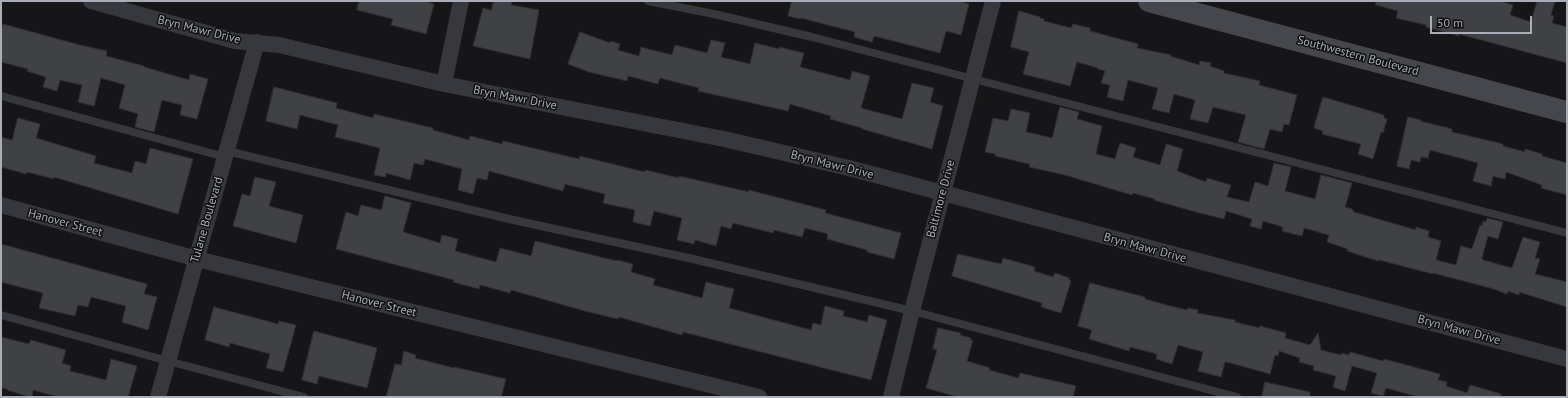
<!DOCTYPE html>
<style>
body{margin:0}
#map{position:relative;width:1568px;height:398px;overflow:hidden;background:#161618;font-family:"PT Sans",sans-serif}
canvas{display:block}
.frame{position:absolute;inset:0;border:2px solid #a8adb8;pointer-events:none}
.scale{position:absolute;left:1430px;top:16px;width:102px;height:18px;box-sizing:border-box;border:2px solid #a8adb8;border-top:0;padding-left:5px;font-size:12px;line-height:14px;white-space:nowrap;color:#a8adb8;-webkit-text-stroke:3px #111113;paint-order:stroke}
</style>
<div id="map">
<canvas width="1568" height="398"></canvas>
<div class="frame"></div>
<div class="scale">50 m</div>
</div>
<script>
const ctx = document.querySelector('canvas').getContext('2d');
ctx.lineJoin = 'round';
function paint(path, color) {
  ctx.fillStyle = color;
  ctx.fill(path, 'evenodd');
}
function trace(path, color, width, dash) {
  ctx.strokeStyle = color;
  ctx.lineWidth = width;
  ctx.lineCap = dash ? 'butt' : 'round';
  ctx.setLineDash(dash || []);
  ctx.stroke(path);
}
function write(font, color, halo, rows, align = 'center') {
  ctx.font = font + ' "PT Sans",sans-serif';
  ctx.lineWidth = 3;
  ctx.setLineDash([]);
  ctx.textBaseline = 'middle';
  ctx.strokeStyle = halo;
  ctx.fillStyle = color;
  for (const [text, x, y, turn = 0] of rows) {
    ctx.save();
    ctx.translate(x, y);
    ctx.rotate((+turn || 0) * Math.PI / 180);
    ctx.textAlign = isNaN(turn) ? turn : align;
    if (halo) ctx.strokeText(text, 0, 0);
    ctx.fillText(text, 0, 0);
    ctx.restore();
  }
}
const building = new Path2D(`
 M359 1H424L434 4 426 34 391 25 393 19 357 10Z
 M494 1H512L511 5 539 10 530 59 473 46 483 8 491 10Z
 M792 1H959L969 4 961 35 946 31 940 53 874 36 872 42 854 37 855 32 801 18 800 19 788 16Z
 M1376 1H1500L1513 5 1510 15 1531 22 1537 1H1555L1551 15 1554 16 1552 23 1567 27V63L1459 34V36L1426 27V25L1396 18 1398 11 1376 5Z
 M1019 11 1040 17V18L1044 19V21L1071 28 1073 24 1090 28V31L1138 44 1137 48 1171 55 1170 56 1199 65 1200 61 1211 63 1210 66 1224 71V73L1260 81 1259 85 1297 95 1289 125 1284 124 1282 132 1270 129 1264 149 1238 142 1246 115 1213 107 1208 123 1190 119 1195 100 1174 94 1169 113 1152 109 1158 88 1128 80 1123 101 1107 97 1110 85 1101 83 1105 71 1098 69V68L1077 62 1070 86 1023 74 1029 52 1011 47Z
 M3 24 80 45 107 51 106 56 144 66V67L189 80 190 74 208 79 197 119 180 115 182 105 162 100 154 132 135 127 138 114 119 108 125 85 101 78 94 106 78 102 82 85 60 80 57 91 43 87 46 77 27 71 28 69 1 62V30Z
 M580 32 610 43V41L620 44 618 50 639 56 641 47 672 55 675 45 707 53 711 40 725 43 721 57 750 64 755 43 779 49V47L804 53 800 67 850 80 852 71 870 76 861 108 902 119 912 83 934 88 930 102 943 106 932 149 862 129V128L830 119 831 116 790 104 788 111 698 91 699 88 660 78 658 84 628 76 627 81 589 72 568 64Z
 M274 87 337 103 336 108 373 118 374 114 433 128V130L469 140 470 136 502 144 503 141 579 159 580 156 645 172V170L679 178V176L749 192V190L826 210 825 213 901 233 894 259 867 252V250L827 239 828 234 805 228 802 237 774 230 773 233 733 223 731 229 721 226 716 246 695 240 694 244 677 240 682 218 654 211 650 226 633 222 635 210 603 203 605 194 565 184 563 191 489 171 487 180 477 178 473 194 458 190 462 169 425 159 423 165 414 163 410 180 386 173V177L374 175 380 148 335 137 338 125 300 115 297 129 266 121Z
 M1323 97 1384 115V118L1387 119 1383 133 1381 132 1373 159 1358 154 1361 144 1322 134 1323 131 1314 128Z
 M1060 107 1079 112 1077 119 1102 126 1096 154 1115 159 1120 143 1136 148 1133 157 1160 165 1166 144 1183 149 1177 171 1206 182 1207 178 1231 185 1227 197 1249 202 1255 182 1268 186 1274 163 1291 167 1285 191 1315 199 1321 175 1352 183 1345 207 1352 209 1354 212 1416 230V227L1429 231 1428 237 1441 241 1436 260 1456 265 1461 246 1472 249 1480 225 1482 226 1483 221 1486 222 1487 218 1503 222 1498 239 1488 236 1482 258 1483 260 1512 268 1523 237 1540 242 1535 258 1540 259 1535 274 1567 282V307L1519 292V295L1508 291 1507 294 1494 289 1433 273V274L1379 260 1378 261 1347 251 1348 249 1327 242 1329 235 1304 228 1302 236 1282 231 1283 227 1263 221 1261 229 1250 226 1252 219 1226 211 1224 219 1196 212 1154 200 1155 199 1133 193 1132 195 1065 175 1029 167 1030 164 995 156 996 154 985 152 993 118 1008 121 1011 109 1030 113 1026 132 1052 138Z
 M1408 117 1421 120 1420 121 1452 129V132L1503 144V146L1525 152V149L1542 154V156L1567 163V195L1541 188 1542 185 1506 172 1505 179 1493 176 1491 186 1473 181 1478 163 1430 150 1428 158 1421 157 1420 162 1411 160 1409 169 1397 166Z
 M18 118 40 124 36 138 96 156 94 163 132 173 135 161 146 164 150 148 193 159 178 214 54 177V179L27 172 26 174 1 167V137L12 140Z
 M255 177 276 182 269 206 303 215 296 243 233 226 242 194 250 196Z
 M385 196 411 203 403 232 440 243 442 235 458 239 455 251 496 262 500 248 531 256 535 241 617 261V260L633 264 631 272 655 279 653 285 702 298 706 282 734 289 729 308 811 330 813 323 821 325 825 306 844 311 843 316 867 322 869 315 887 320 871 380 683 332 682 335 619 317 618 319 585 311 511 290 510 293 480 285 479 289 453 282 454 280 336 249 346 212 358 216 361 205 381 210Z
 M1 244 147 284 144 294 157 297 148 330 122 322 126 306 91 297 88 307 78 305 75 316 39 308 43 293 1 282Z
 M958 254 1001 264 1003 258 1035 267 1034 271 1053 277 1055 273 1069 278V280L1071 281 1061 313 1041 307 1042 303 952 276Z
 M1090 283 1145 297V299L1170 306 1187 310 1188 308 1198 310 1197 313 1235 320V322L1259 328 1260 326 1286 333 1285 338 1310 345 1318 333 1321 350 1341 355 1342 353 1349 355 1350 352 1383 361 1384 359 1440 374 1438 380 1447 382 1446 386 1467 393 1470 385 1501 394 1500 397H1419L1386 388 1383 396 1371 393 1377 373 1352 366 1345 391 1333 387 1336 376 1313 370 1314 366 1299 362 1300 358 1279 351 1278 356 1275 355 1270 374 1227 362H1225L1221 377 1198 371 1203 352 1178 345 1172 364 1156 359 1157 354 1130 347 1129 351 1089 339 1092 330 1078 326Z
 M214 307 278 324 279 321 296 325 283 372 266 368 270 354 230 343 229 347 205 340Z
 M938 328 961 333 960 335 971 338 970 340H973L967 361 990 368 989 370 1018 378 1020 373 1076 386 1073 397H958L926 388 937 350 933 349Z
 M314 331 377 348 367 388 319 376 317 384 302 380Z
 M1 337 29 344 31 340 66 350 62 363 71 366 70 371 106 380 111 359 137 366 128 397H59L33 390 32 397H30L7 390V389L1 388Z
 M404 351 416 355 415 358 454 368V367L506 379 501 397H386L395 364 401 365Z
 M1265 382 1310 392V397H1262Z`);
const lane = new Path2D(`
 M648 1 714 14 812 37 1567 233
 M1 96 225 157
 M227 151 509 219 693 259 912 311 1237 397
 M1 315 168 361 304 397`);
const street = new Path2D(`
 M91 1 235 41 279 45 444 84 724 139 849 168 1567 359
 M444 84 461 1
 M1 205 197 259 759 397
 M158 397 257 42
 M891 397 912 311 993 1`);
const secondary = new Path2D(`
 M1149 1 1567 112`);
const streetNames = [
 ["Bryn Mawr Drive",199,30,14],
 ["Southwestern Boulevard",1358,56,15],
 ["Bryn Mawr Drive",515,98,11],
 ["Bryn Mawr Drive",832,165,14],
 ["Baltimore Drive",941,199,-75],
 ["Tulane Boulevard",207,220,-74],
 ["Hanover Street",65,223,15],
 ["Bryn Mawr Drive",1145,248,15],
 ["Hanover Street",379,304,14],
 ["Bryn Mawr Drive",1459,330,15]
];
paint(building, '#404145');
trace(building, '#303034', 1);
trace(lane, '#37383d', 8);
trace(street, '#37383d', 16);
trace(secondary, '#45474d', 22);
write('12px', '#a8adb8', '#111113', streetNames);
</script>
